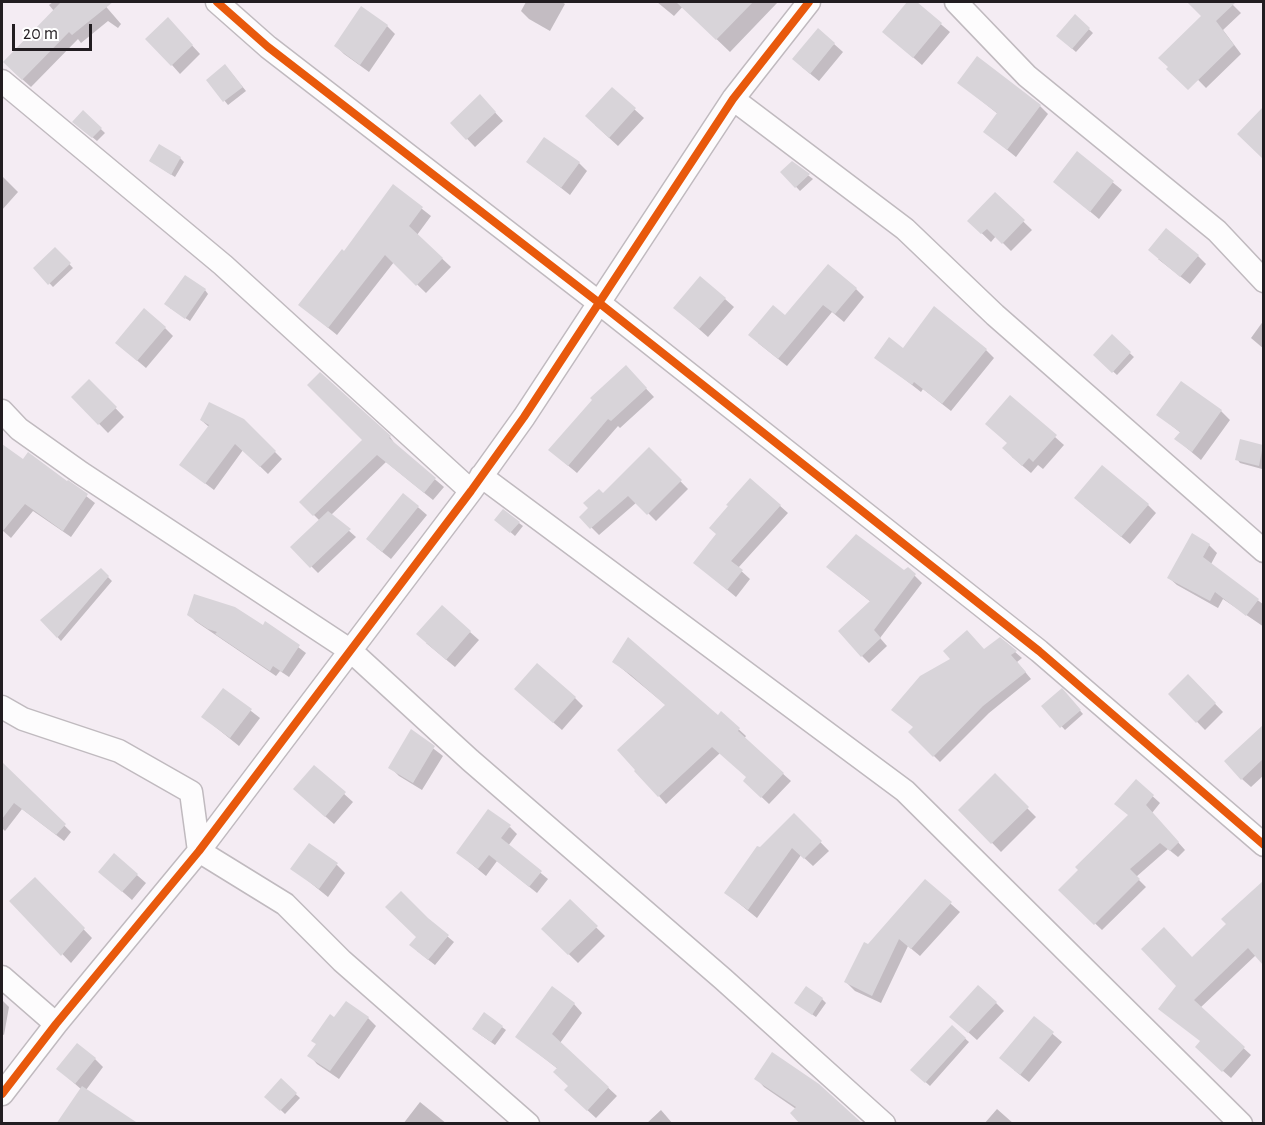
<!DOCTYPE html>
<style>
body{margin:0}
#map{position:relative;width:1265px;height:1125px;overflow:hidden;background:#f4ecf3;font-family:"Alegreya Sans",sans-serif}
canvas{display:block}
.frame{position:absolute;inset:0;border:3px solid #221d21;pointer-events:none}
.scale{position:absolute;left:12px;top:24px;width:80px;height:27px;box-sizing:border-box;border:3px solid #221d21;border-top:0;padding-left:8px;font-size:18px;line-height:21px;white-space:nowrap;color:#221d21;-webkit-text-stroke:4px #fff;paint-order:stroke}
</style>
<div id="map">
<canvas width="1265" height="1125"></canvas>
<div class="frame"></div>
<div class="scale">20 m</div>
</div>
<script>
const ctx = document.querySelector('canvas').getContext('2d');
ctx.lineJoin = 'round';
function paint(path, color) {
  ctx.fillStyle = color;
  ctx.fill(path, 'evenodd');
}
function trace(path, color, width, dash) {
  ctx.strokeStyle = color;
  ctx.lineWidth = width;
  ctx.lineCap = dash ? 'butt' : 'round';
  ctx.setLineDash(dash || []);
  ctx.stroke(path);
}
const shadow = new Path2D(`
 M53 2H102L121 24 118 28 108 21 81 43 78 39 31 87 13 71 54 11 49 5Z
 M526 2H562L565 4 550 31 529 19 521 11Z
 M657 2H687L674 16Z
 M692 2H778L730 52 685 9Z
 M909 2H915L950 32 922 65 884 32Z
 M1198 2H1230L1241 13 1223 30 1241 54 1206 88 1169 50 1203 16 1193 6Z
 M1075 16 1093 33 1076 52 1062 40Z
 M387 26 395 34 369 72 344 54 336 46Z
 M176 28 200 54 180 74 172 65Z
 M834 44 843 52 819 81 802 67Z
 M229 70 246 91 228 105 208 80Z
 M959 83 1040 106 1048 114 1016 157 985 132 998 114Z
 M612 89 644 118 618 146 595 125Z
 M480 96 503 121 475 147 452 123Z
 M83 112 105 133 97 141 78 125Z
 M1078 154 1122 190 1099 219 1055 182Z
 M180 158 184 162 175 177 150 161Z
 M528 162 579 163 587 171 570 195Z
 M792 163 813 179 800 191 782 172Z
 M2 176 18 192 2 210Z
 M393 186 431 216 417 235 451 267 426 293 394 262 337 335 300 305 344 253Z
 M995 194 1032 230 1011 251 996 236 991 242 969 221Z
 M55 249 73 268 53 287 35 268Z
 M1198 256 1206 264 1190 284 1158 259Z
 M856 289 864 297 844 322 832 312 787 366 758 343 785 317Z
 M205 290 208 294 190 321 170 308Z
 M725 299 734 307 708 337 684 316Z
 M1264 320V349L1251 338Z
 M165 328 173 336 146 368 126 351Z
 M1112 337 1134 357 1117 375 1095 355Z
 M903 350H986L994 358 951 411 923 389 921 392 876 357Z
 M320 374 390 437 397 447 444 487 433 500 386 462 331 515 356 537 318 573 292 547 320 521 301 502 364 440Z
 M634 376 654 397 620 428 618 426 577 473 559 458Z
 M89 381 124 417 108 433 73 397Z
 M1181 383 1221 411 1230 420 1201 460 1176 439 1181 433 1158 415Z
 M1010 397 1064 445 1043 469 1038 465 1031 473 1012 457 1008 443Z
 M201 420H243L282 459 268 474 243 450 214 490 181 465 209 427Z
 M1241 441 1264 446 1262 469 1240 463 1237 459Z
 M2 446 24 461 68 482 95 503 71 537 33 511 11 538 2 530Z
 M649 449 688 489 656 521 637 502 599 535 581 517Z
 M751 480 788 513 738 568 750 579 736 597 695 563 717 534Z
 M404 495 427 515 391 559 376 547Z
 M1148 505 1156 513 1130 544 1084 506Z
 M500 523H519L523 526 515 536Z
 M1192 535 1209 545 1217 553 1211 564 1264 605V627L1223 599 1218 608 1177 585 1169 578Z
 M908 569 922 583 880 638 887 646 869 663 862 656 871 602 836 574 904 572Z
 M101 570 112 581 61 641 42 620Z
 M189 614 263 627 266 623 306 653 289 677 280 671 276 676 195 621Z
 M470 632 479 640 455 667 426 643Z
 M1000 639 1022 658 1017 662 1031 679 989 713 940 762 910 732Z
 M614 662 718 717 721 713 746 736 744 739 791 781 769 804 752 788 748 778 720 753 666 804 619 750 667 706Z
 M1188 676 1223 712 1205 730 1170 694Z
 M224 690 260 718 239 746 203 717Z
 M1062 690 1083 714 1065 730 1043 706Z
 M524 697 575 698 583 706 562 730Z
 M412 732 443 756 422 790 399 776 390 767Z
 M1257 733 1264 739V775L1251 787 1242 779Z
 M314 767 353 802 334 824 303 797Z
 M8 771 71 832 64 841 22 809 5 831 2 828V777Z
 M995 776 1036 817 1001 852 960 810Z
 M1136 781 1160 803 1152 813 1185 850 1178 857 1168 849 1136 877 1146 887 1102 930 1060 890 1129 816Z
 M794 815 829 851 813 866 801 855 757 918 726 893 760 849Z
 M510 827 517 834 508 846 548 879 537 893 497 861 486 876 458 853Z
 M114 855 146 883 132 900 100 872Z
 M337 865 345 873 328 897 292 868Z
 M35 879 92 938 71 963 11 901Z
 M925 881 960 912 920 956 908 946 881 1003 855 991 846 982 869 946Z
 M1254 891 1264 900V960L1256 955 1200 1008 1251 1055 1231 1078 1204 1054 1201 1042 1178 986 1193 959 1228 924Z
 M573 905 605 936 578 963 543 929Z
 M427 919 454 942 435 965 417 951 418 937Z
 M822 999 826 1003 816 1017 800 1006Z
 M2 1000 9 1007 4 1035 2 1034Z
 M996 1003 1004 1011 977 1040 951 1017Z
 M574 1004 582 1013 560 1043 617 1096 596 1118 574 1098 569 1086 558 1069 517 1037Z
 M368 1018 376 1026 339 1079 317 1064 309 1055 335 1020Z
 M1034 1018 1062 1042 1029 1082 1014 1070Z
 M502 1027 506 1030 495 1045 478 1033Z
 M952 1027 969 1042 930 1086 912 1070Z
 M95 1059 103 1067 86 1090H82L58 1069Z
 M756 1078 818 1085 796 1109 764 1087Z
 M281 1081 300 1098 285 1114 266 1096Z
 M420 1102 447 1124H403Z
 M997 1109 1014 1124H984Z
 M661 1110 673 1124H646Z`);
const building = new Path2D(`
 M61 2H113L72 35 69 32 22 80 3 62Z
 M676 2H753L716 40Z
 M907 2H917L942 23 913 58 882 32Z
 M1187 2H1236L1216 21 1234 45 1188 90 1166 69 1168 67 1158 58 1201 16Z
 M361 6 388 25 360 65 334 46Z
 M1075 14 1090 28 1072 49 1056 36Z
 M168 17 193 45 171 66 145 39Z
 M818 28 835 43 810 74 792 59Z
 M977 56 1041 105 1007 150 983 132 997 113 957 83Z
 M225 64 243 87 223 102 206 80Z
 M612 87 636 108 609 138 585 116Z
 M480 94 496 112 466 140 450 123Z
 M1263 107V159L1237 134Z
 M83 110 102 128 92 138 72 122Z
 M544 137 580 162 561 188 526 162Z
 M159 144 181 157 171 175 149 161Z
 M1077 151 1114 181 1090 212 1053 182Z
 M792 161 810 174 795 188 780 172Z
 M393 184 423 207 409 226 443 258 416 286 385 255 328 328 298 305 342 249 344 251Z
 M995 192 1025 220 1002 244 987 229 981 234 967 221Z
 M1166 228 1199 255 1180 277 1148 250Z
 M55 247 71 263 48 285 33 268Z
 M828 264 857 288 835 314 823 305 778 359 748 335 773 305 785 315Z
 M185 275 206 289 185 319 164 304Z
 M700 276 726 298 699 329 673 308Z
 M934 306 987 349 942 404 914 382 912 385 874 358 889 337 903 348Z
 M144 308 166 327 137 361 115 343Z
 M1112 334 1131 352 1112 373 1093 355Z
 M626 365 647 388 611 421 608 419 568 466 548 450 592 400 590 398Z
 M320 372 391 436 389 438 436 478 424 493 377 455 313 516 299 502 362 440 307 385Z
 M89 379 117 407 98 425 71 397Z
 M1181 381 1222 410 1192 452 1174 439 1180 432 1156 415Z
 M1010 395 1057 435 1033 462 1029 458 1022 466 1002 448 1007 443 985 424Z
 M209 402 244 419 276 451 260 467 235 444 205 484 179 465 209 425 200 420Z
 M1240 439 1263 445 1259 466 1235 460Z
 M2 444 23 459 28 452 67 481 68 480 88 494 63 531 25 504 2 532Z
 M649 447 682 480 647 515 628 496 590 529 579 517 588 508 583 503 599 489 603 493Z
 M1102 465 1149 504 1121 537 1074 498Z
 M750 478 781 505 731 561 743 570 727 590 693 563 716 534 709 528 728 506 726 505Z
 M403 493 419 506 382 552 366 539Z
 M503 509 520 522 510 533 494 520Z
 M328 511 351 529 310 568 290 547Z
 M1192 533 1210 544 1203 557 1259 599 1246 616 1215 592 1210 601 1167 578Z
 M856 534 904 570 908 567 916 574 874 630 881 638 861 657 838 631 870 601 826 567Z
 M101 568 109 576 57 638 40 620Z
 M194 594 235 607 263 625 265 621 300 645 282 672 273 666 270 671 215 634 217 632 208 629 187 615Z
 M442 605 471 631 446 660 416 634Z
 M967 630 984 649 1000 637 1017 651 1011 655 1026 672 983 706 933 757 908 732 913 727 891 710 920 676 950 659 943 651Z
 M628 637 718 715 721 711 740 728 738 731 784 773 761 798 743 781 746 777 712 747 658 797 634 771 635 770 617 750 665 705 631 675 612 662Z
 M537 663 576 697 553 723 514 689Z
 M1188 674 1216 703 1196 723 1168 694Z
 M223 688 252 709 230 738 201 717Z
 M1062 688 1081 710 1060 728 1041 706Z
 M1263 725V759L1241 780 1224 761Z
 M411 729 435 746 413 783 388 768Z
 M2 762 66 824 56 835 14 803 2 819Z
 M314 765 346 792 325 817 293 789Z
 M995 773 1029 807 991 844 958 810Z
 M1136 779 1154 795 1146 805 1179 842 1170 851 1160 843 1130 869 1140 879 1094 925 1058 890 1078 870 1075 867 1128 815 1114 804Z
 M488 809 511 825 501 838 542 871 529 887 489 855 478 869 456 853Z
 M794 813 822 841 804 859 792 848 748 910 724 893 757 846 760 847Z
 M309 843 338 863 319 889 290 869Z
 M114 853 138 874 122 892 98 872Z
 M35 877 85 928 61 956 9 901Z
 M925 879 952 902 911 949 899 939 872 996 844 982 864 942 868 944Z
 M1263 881V965L1248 948 1194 1000 1245 1047 1222 1072 1195 1047 1200 1041 1158 1009 1176 986 1141 949 1164 927 1192 957 1226 924 1221 919Z
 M401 891 428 918 449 935 428 960 409 945 416 937 385 907Z
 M570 899 598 926 568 955 541 929Z
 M978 985 997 1002 968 1033 949 1017Z
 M552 986 575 1003 552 1034 609 1087 587 1111 564 1090 568 1086 553 1072 557 1068 515 1037Z
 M806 986 823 998 812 1015 794 1003Z
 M346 1001 369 1017 330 1071 307 1056 316 1044 311 1041 330 1014 334 1017Z
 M484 1012 503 1026 491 1042 472 1029Z
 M1034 1016 1054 1032 1020 1075 999 1058Z
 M952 1025 966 1038 925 1083 910 1070Z
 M77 1043 96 1058 75 1084 56 1069Z
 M772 1052 819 1084 863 1124H800L790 1113 796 1107 754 1079Z
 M281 1078 297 1093 280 1111 264 1097Z
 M82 1086 139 1124H56Z`);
const street = new Path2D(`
 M217 2 268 47 598 302 1039 651 1264 845
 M956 2 1027 76 1217 231 1264 281
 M2 81 223 265 471 491
 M733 99 905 229 995 315 1264 551
 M2 411 19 429 81 473 351 651 470 760 723 979 884 1124
 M481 476 905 791 1241 1124
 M2 707 23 719 119 751 191 792 199 851 285 904 342 961 528 1124
 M2 977 56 1024
 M2 1094 56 1024 199 851 471 491 524 417 733 99 809 2`);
const cycleway = new Path2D(`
 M217 2 268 47 598 302 1039 651 1264 845
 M2 1094 56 1024 199 851 471 491 524 417 733 99 809 2`);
paint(shadow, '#0003');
paint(building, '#d8d4d9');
trace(street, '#c0babf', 25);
trace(street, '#fdfcfd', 22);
trace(cycleway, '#e8590c', 8);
</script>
